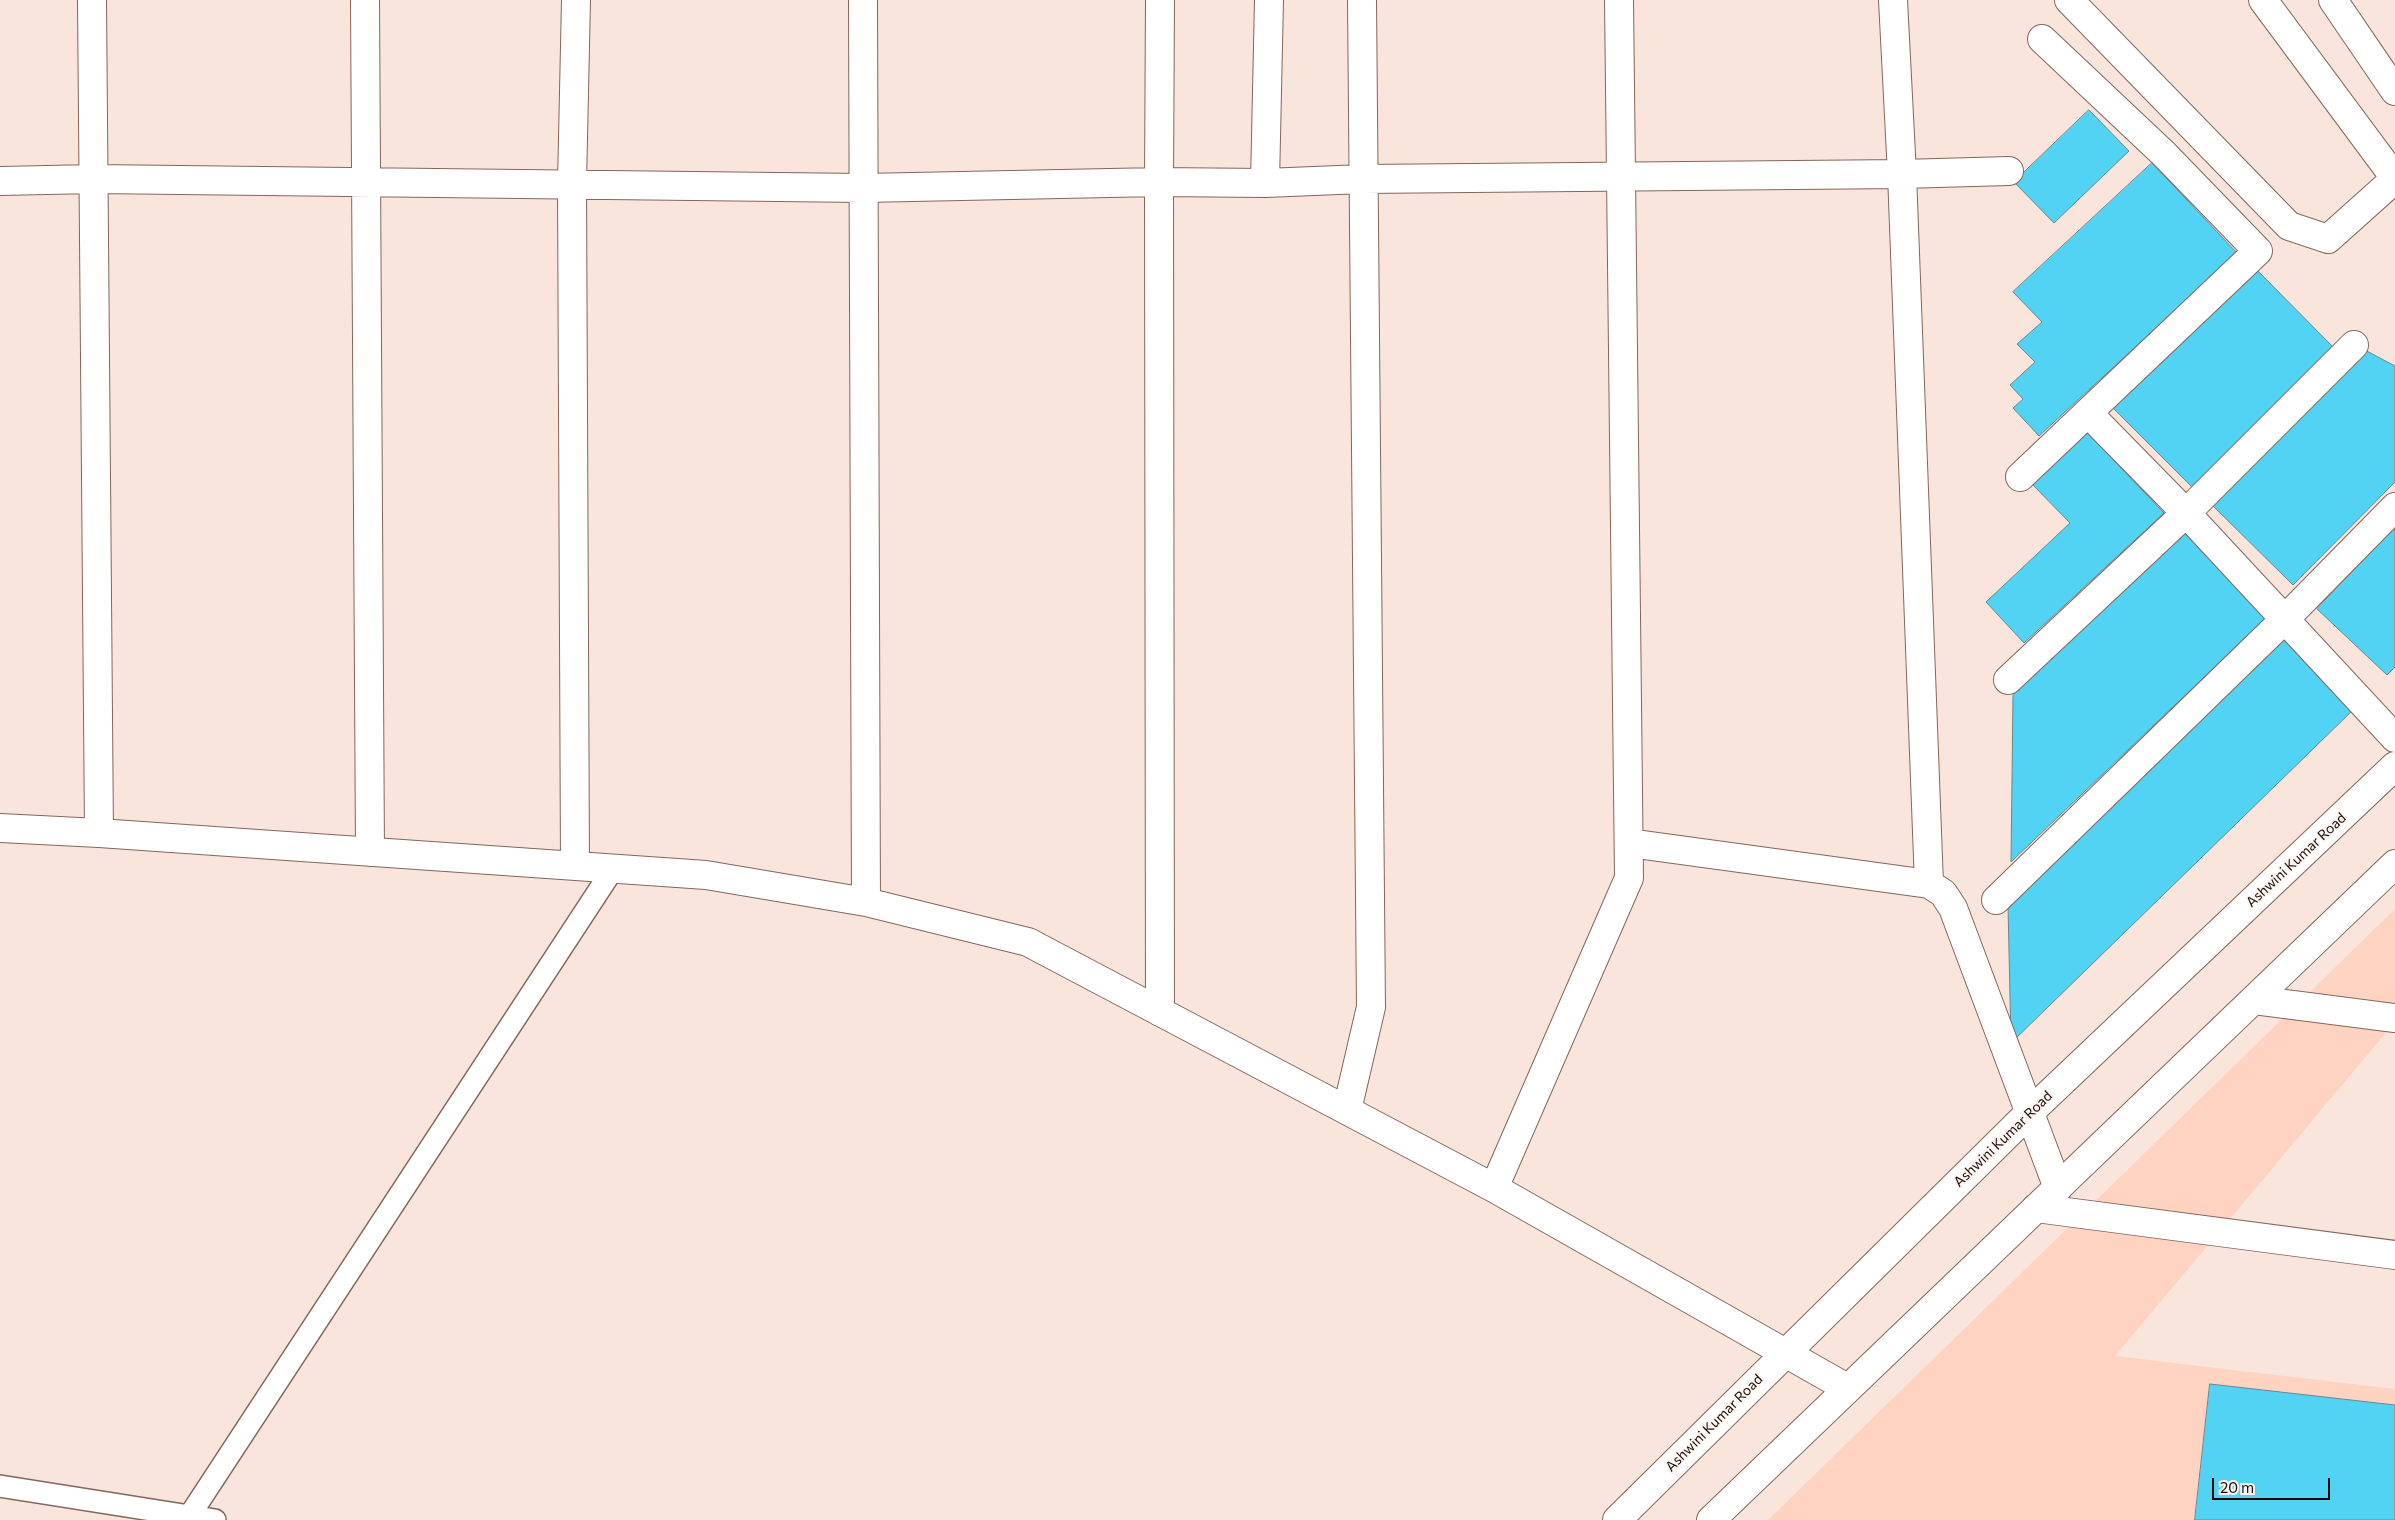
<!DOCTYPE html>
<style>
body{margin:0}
#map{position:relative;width:2395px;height:1520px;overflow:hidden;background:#fae5dd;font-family:Commissioner,sans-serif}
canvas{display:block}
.scale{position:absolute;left:2212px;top:1478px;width:118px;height:22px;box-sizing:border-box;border:2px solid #170c07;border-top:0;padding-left:6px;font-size:15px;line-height:18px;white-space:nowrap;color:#170c07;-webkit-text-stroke:4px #fdf6f3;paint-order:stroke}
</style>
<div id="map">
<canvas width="2395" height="1520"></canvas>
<div class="scale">20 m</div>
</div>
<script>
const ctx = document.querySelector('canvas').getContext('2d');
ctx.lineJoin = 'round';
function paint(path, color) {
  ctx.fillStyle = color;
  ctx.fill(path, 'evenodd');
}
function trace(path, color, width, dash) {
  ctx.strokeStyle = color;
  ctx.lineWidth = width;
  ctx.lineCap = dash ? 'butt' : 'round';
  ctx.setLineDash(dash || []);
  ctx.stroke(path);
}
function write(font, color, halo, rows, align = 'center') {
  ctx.font = font + ' Commissioner,sans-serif';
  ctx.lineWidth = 4;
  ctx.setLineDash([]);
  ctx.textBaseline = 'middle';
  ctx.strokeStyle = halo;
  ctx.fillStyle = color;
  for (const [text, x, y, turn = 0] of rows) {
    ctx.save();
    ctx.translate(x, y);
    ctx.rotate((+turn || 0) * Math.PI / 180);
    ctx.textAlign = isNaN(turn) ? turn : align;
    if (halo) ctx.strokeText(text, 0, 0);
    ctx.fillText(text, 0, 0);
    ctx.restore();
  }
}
const built = new Path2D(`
 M2395 909V1022L2115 1356 2395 1389V1520H1768Z`);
const building = new Path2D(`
 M2089 110 2129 151 2054 223 2014 182Z
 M2152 163 2237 253 2039 436 2013 408 2023 399 2010 385 2035 362 2017 344 2042 322 2013 292Z
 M2252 265 2336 350 2194 489 2110 405Z
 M2363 349 2395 366V482L2293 585 2210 503Z
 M2087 432 2164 513 2024 643 1986 602 2070 523 2032 484Z
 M2188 527 2271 613 2011 862 2013 695Z
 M2395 527V667L2387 675 2317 609Z
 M2282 638 2353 710 2011 1043 2008 905Z
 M2210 1384 2395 1405V1520H2195Z`);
const service = new Path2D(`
 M0 1486 215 1520
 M190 1515 613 869`);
const minor = new Path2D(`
 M92 0 99 833
 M365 0 370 852
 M863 0 866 902
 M1893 0 1902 174 1929 884
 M2069 0 2289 226 2328 239 2395 179
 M2263 0 2395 178
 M0 181 94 179 863 188 1159 182 1265 183 1363 179 1902 174 2009 171
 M1265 183 1269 0
 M2088 413 2186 513 2395 738
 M2020 477 2258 251 2164 154 2042 39
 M2008 680 2186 513 2354 345
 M0 828 99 833 706 875 866 902 1028 942 1494 1188 1847 1388
 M1629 843 1929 884 1943 893 1953 908 2058 1188
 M575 866 572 184 576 0
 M1996 900 2284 620 2395 507
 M2254 1000 2395 1018
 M1160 1012 1159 182 1160 0
 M1347 1110 1371 1007 1362 0
 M1494 1188 1629 878 1619 0
 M2036 1208 2395 1255`);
const secondary = new Path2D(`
 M2333 0 2395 91
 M1617 1520 2029 1113 2395 766
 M1711 1520 2395 864`);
const streetNames = [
 ["Ashwini Kumar Road",2296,860,-43],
 ["Ashwini Kumar Road",2003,1139,-44],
 ["Ashwini Kumar Road",1714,1423,-45]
];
paint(built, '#fed3c2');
paint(building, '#52d3f3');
trace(building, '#648993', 1);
trace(service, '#84665a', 24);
trace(minor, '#84665a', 30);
trace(secondary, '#84665a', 30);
trace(service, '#fff', 21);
trace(minor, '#fff', 28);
trace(secondary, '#fff', 28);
write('14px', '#170c07', '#fdf6f3', streetNames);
</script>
